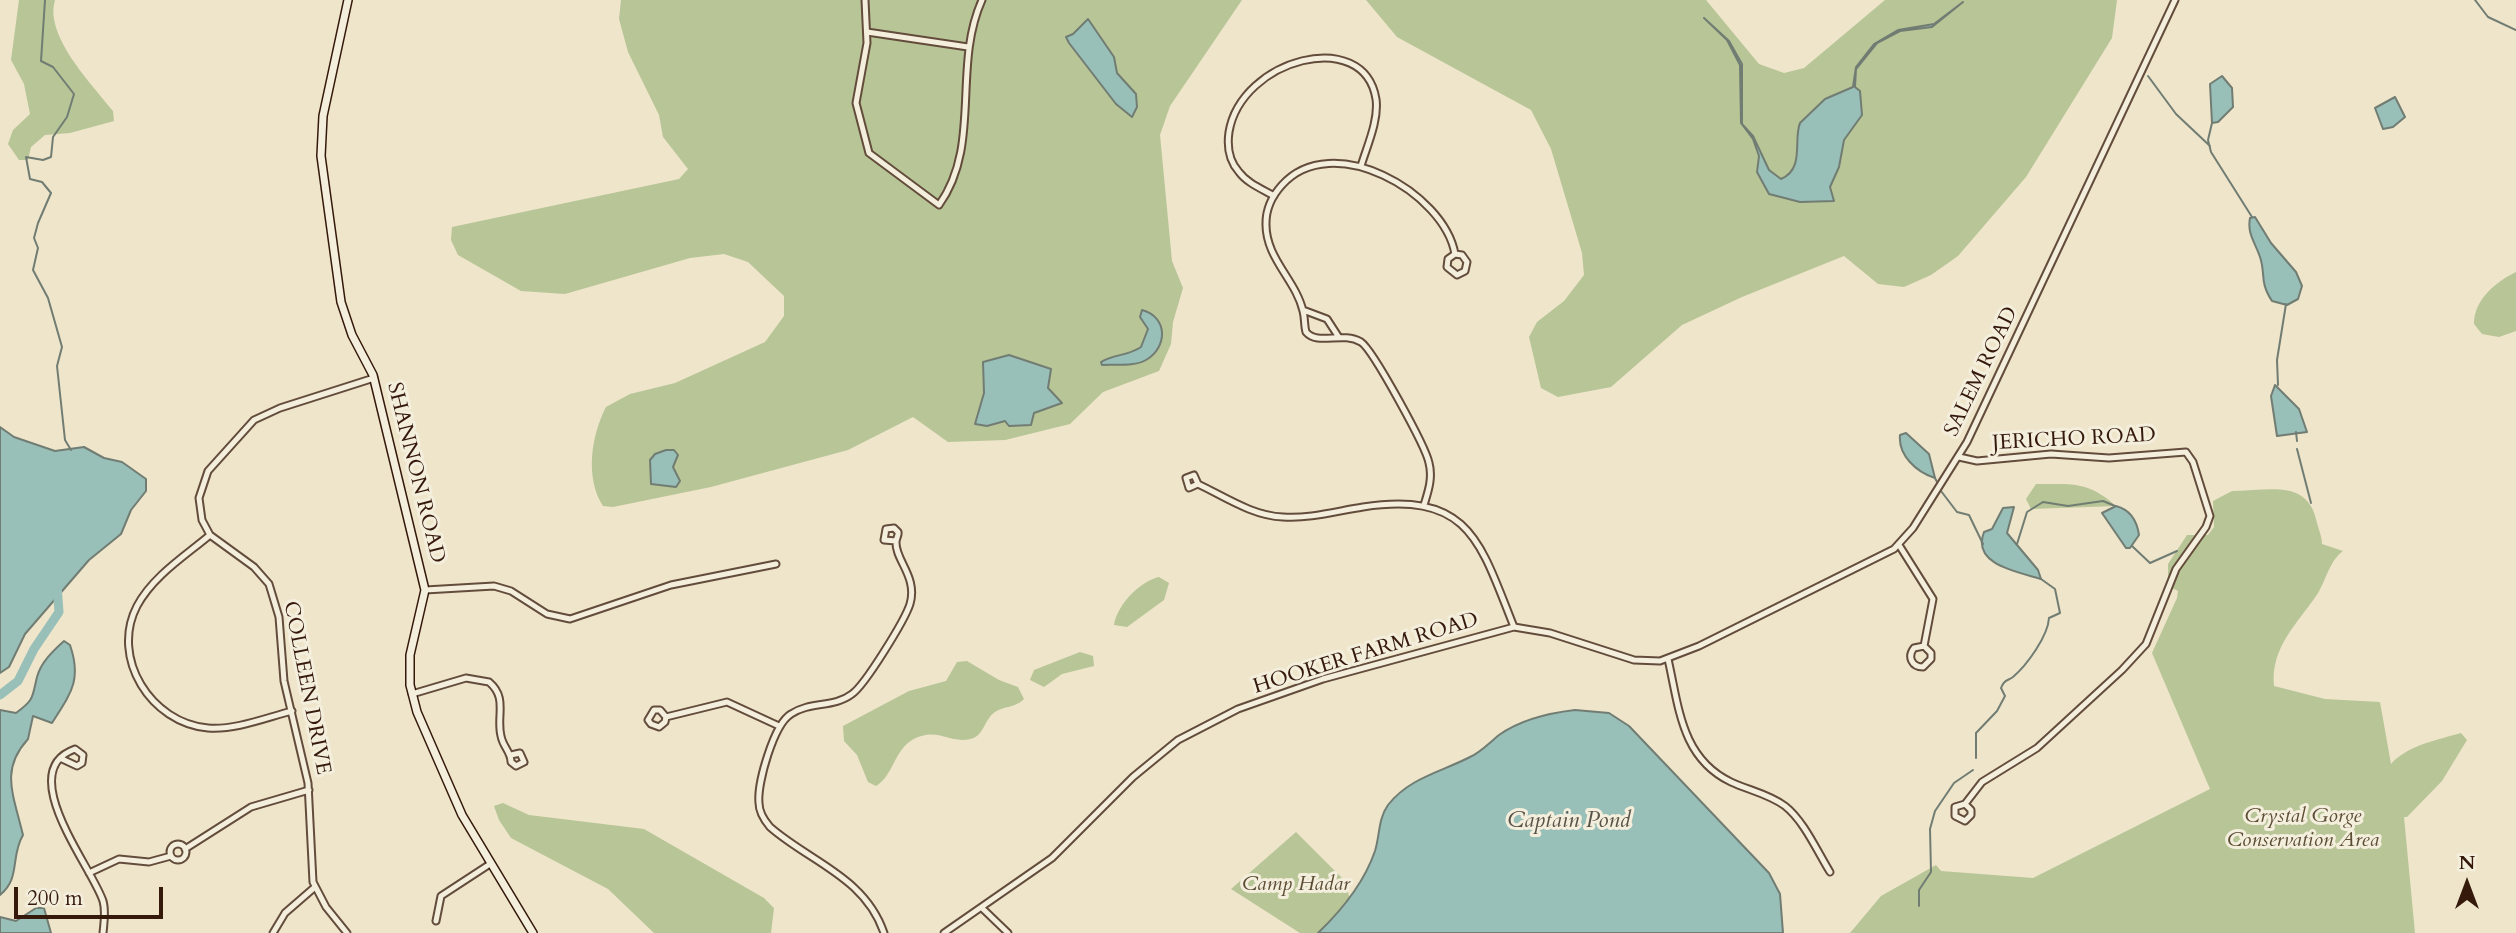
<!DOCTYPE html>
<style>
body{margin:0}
#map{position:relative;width:2516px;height:933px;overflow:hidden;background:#eee5ca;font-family:Cardo,serif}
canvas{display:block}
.north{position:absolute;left:2432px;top:849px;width:70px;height:70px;-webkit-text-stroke:5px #f4eedd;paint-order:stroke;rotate:0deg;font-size:19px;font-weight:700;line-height:28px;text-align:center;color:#35190b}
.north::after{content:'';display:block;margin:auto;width:24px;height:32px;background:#35190b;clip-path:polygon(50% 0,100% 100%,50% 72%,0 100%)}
.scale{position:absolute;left:14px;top:887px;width:149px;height:32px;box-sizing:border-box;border:4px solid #35190b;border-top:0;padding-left:9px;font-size:21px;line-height:24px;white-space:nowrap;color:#35190b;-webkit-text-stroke:5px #f4eedd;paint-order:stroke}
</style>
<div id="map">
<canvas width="2516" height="933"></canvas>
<div class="north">N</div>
<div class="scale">200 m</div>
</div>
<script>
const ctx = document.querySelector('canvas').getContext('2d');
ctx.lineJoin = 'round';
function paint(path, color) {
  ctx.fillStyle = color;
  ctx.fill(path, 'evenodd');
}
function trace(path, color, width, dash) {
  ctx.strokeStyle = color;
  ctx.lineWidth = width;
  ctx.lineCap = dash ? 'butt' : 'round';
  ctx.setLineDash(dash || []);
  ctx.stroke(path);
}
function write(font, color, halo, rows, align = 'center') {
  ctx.font = font + ' Cardo,serif';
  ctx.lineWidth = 6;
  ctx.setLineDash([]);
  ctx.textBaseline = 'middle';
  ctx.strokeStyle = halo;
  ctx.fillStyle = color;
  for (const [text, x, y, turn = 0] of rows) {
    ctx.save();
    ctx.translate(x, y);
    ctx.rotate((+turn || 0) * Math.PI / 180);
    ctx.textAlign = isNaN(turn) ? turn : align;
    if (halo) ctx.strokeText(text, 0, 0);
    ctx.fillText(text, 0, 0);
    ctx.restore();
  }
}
const green = new Path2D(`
 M19 0H55C44 36 92 84 113 111L114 121 70 133 45 135 31 147 28 160H19L8 144 13 130 30 114 24 84 11 60Z
 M621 0H1242L1170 106 1160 135 1172 261 1183 288 1173 322 1171 344 1159 371 1103 392 1070 424 1005 440 948 442 913 417 848 450 711 487 613 507 603 506C585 478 591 436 606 407L630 394 675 383 765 342 784 316V296L748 262 724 254 690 258 565 294 521 291 458 255 451 240 452 227 679 179 688 169 663 137 659 115 628 52 619 19Z
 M1366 0H1706L1759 64 1784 73 1804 68 1885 0H2117L2112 38 2026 177 1958 256 1931 275 1904 287 1878 284 1844 256 1742 297 1682 325 1611 387 1558 397 1541 388 1529 337 1537 322 1564 301 1584 275 1582 253 1551 149 1531 110 1397 37Z
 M2516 272V331L2499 337 2482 334 2474 324C2474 299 2496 282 2516 272Z
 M2036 484C2073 484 2088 481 2116 506L2031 509 2026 499Z
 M2232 491C2270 491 2308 478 2317 523 2319 531 2322 536 2322 544L2343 551C2329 562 2327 578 2318 593 2299 622 2270 647 2274 686L2325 699 2380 702 2391 764C2408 745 2437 740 2461 733L2467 740 2442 781 2407 817H2404L2415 933H1850L1881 896 1936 865 1941 871 2033 878 2210 789 2152 653 2177 598 2178 591 2168 586V564L2187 535H2208L2214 527 2213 501Z
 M1159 577 1169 583 1164 600 1127 627 1114 625C1117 605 1140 581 1159 577Z
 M1080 652 1093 656 1094 666 1062 674 1044 687 1030 680 1034 670Z
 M967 661 999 680 1018 687 1024 699C1015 708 1004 706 995 712 984 719 984 737 970 739 949 744 937 726 912 740 894 751 893 776 876 786L868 782 857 755 844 741 843 726 909 691 946 681 957 662Z
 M503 803 529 815 644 829 764 898 774 908 771 933H654L608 889 511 838 499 820 494 806Z
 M1296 832 1346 882 1351 906 1324 933H1300L1231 889Z`);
const water = new Path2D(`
 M1963 2 1932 27 1900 31 1877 43 1856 69 1855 87 1860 91 1862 115 1844 140 1839 167 1830 187 1834 201 1800 202 1769 194 1757 172 1759 156 1753 139 1741 123 1740 65 1727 40 1704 18 1729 41 1742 64V124L1753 136 1769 170 1781 179C1805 169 1793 140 1800 123L1825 99 1853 87 1856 67 1874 44 1898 30 1934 24Z
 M1088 19 1114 57 1117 73 1136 94 1137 107 1132 117 1116 104 1069 43 1066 37 1073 34Z
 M2222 76 2232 88 2233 107 2218 122 2212 123 2210 84Z
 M2395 97 2405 117 2393 127 2383 129 2375 108Z
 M2255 217 2271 243 2296 272 2302 286 2298 299 2287 305 2272 301C2259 281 2266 275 2260 257 2255 242 2247 234 2250 218Z
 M1142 310C1168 317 1168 347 1146 360 1134 367 1115 364 1102 365L1101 362C1114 354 1128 356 1141 347L1148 329 1140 317Z
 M1009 355 1051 369 1048 388 1062 403 1034 413 1031 425 1009 426 1005 421 987 426 975 424 984 393 983 362Z
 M2275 385 2299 409 2307 432 2277 436 2271 396Z
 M0 427 14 437 55 451 84 447 104 458 122 462 146 479V491L131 510 121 534 89 560 25 634 9 667 0 673Z
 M1906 433 1929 454 1935 478C1916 472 1898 455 1900 435Z
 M666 450H674L678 455 673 467 680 481 676 487 651 484 650 460 655 454Z
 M2116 506C2131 510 2137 521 2139 535L2130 548H2126L2102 513Z
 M2014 507 2007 533 2038 570 2041 579C2019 572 1971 565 1984 532L1992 529 2003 508Z
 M64 641 70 645C82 680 71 693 52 723L33 716 28 739C0 770 13 793 23 835 10 857 21 878 0 895V710L16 713C35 699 32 697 37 677 41 662 53 651 64 641Z
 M1575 710 1609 713 1629 726 1769 873 1780 894 1783 933H1318C1342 910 1364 883 1375 851 1380 835 1378 819 1388 805 1409 778 1441 772 1470 757 1481 752 1489 743 1499 735 1520 720 1549 713 1575 710Z
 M36 908H44L51 933H0V917L16 921Z`);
const stream = new Path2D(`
 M45 0 41 61 53 67 74 94 67 117 53 137 51 157 43 160 26 157 30 179 42 182 51 193 38 223 34 238 38 248 33 270 48 298 62 347 57 366 65 440 71 450
 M2475 0 2488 17 2516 30
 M2148 76 2176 114 2210 146
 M2212 123 2208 140 2211 152 2252 217
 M2278 385 2277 360 2286 304
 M2296 432 2297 441
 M2297 449 2311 503
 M1935 478 1937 482
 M1941 491 1957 512 1969 515 1983 544
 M2017 544 2027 512 2043 502 2068 506 2103 501 2115 506
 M2132 546 2150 563 2177 551
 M1976 758V733L1997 711 2005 696 2001 688C2004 680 2007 681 2013 677 2027 665 2048 636 2049 618L2060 613 2055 589 2041 579
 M1919 906V890L1931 872 1930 829 1935 811 1954 783 1973 770`);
const river = new Path2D(`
 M0 695 18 681 34 649 59 612 57 585`);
const street = new Path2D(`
 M865 0 867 43 856 103 869 153 939 205C982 145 952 67 982 0
 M867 32 968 47
 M1274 196C1262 189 1247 183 1239 172 1229 161 1227 146 1229 132 1241 59 1364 26 1376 99 1379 120 1367 146 1361 166
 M1303 310 1327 319 1338 336
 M1959 457 1977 461 2051 454 2109 458 2186 452 2193 462 2210 516 2206 527 2176 569 2146 644 2122 670 2037 748 1982 782 1965 804 1955 807V816L1965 821 1971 815V810L1965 804
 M1198 484 1189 488 1186 478 1194 475 1198 484C1225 497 1253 516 1283 517 1309 519 1337 511 1363 507 1470 491 1480 542 1514 627
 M1424 505C1428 492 1433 478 1429 463 1426 447 1373 350 1361 342 1342 331 1318 346 1306 332 1304 325 1305 318 1303 311 1296 280 1265 258 1266 223 1266 209 1273 195 1282 185 1332 129 1444 192 1455 254L1448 259 1447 267 1457 275 1465 271 1467 262 1462 255 1455 254
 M210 535C185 556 153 576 137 606 110 658 151 723 208 728 236 730 265 718 292 711
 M1899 545 1933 599 1924 646 1914 648C1907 657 1912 667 1923 667L1931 659V653L1924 646
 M425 590 494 586 511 591 547 614 570 619 671 585 776 564
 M1668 659C1679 707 1681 758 1731 782 1748 790 1769 794 1785 806 1804 821 1817 851 1830 872
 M412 694 466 678 489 682C508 698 496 716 501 736 503 747 511 752 511 762L516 766 524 762 520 753 511 755
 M666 717 665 722 659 727 651 724 648 720 654 710H660L666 717 727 702 779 726
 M62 759 77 766 82 763 83 755 75 749C13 771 92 867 103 901 106 911 104 922 103 933
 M170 852a8 8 0 1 1 16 0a8 8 0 1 1-16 0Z
 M185 849 251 807 309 790
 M89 873 119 859 149 862 171 856
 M982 908 1008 933
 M436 921 441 896 490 864
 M273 933 285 913 315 887
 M347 933 326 907 313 882 308 783 284 681 279 617 269 584 254 567 210 535 202 520 199 498 208 471 254 420 280 408 374 378
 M884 933C865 877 810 862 770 827 764 820 759 812 759 803 757 783 774 724 791 714 810 701 834 708 852 694 865 685 905 620 910 604 918 577 895 560 896 542 896 538 899 535 898 532L894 528 886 529 884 540 896 541
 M944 933 1052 858 1133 777 1178 740 1238 709 1323 679 1514 627 1550 633 1634 660 1660 661 1699 646 1894 549 1913 528 1967 442 2175 0`);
const secondary = new Path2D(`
 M348 0 323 116 321 156 341 302 352 335 373 375 425 590 410 655V685L417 712 462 815 533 933`);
const streetNames = [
 ["SALEM ROAD",1982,372,-64],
 ["JERICHO ROAD",2074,440,-3],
 ["SHANNON ROAD",415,473,76],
 ["HOOKER FARM ROAD",1366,654,-17],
 ["COLLEEN DRIVE",306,688,79]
];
const parkNames = [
 ["Crystal Gorge",2303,817],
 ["Conservation Area",2303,841],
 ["Camp Hadar",1296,885]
];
const waterNames = [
 ["Captain Pond",1569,822]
];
paint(green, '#b8c597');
paint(water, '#99bfb9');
trace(water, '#717d73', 2);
trace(stream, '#717d73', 2);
trace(river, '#99bfb9', 9);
trace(street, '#634c3b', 9);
trace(secondary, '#35190b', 10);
trace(street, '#f4eedd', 5);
trace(secondary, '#f4eedd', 7);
write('21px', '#35190b', '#f4eedd', streetNames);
write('italic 21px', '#5c4d35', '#f4eedd', parkNames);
write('italic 23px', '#585348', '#f4eedd', waterNames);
</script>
